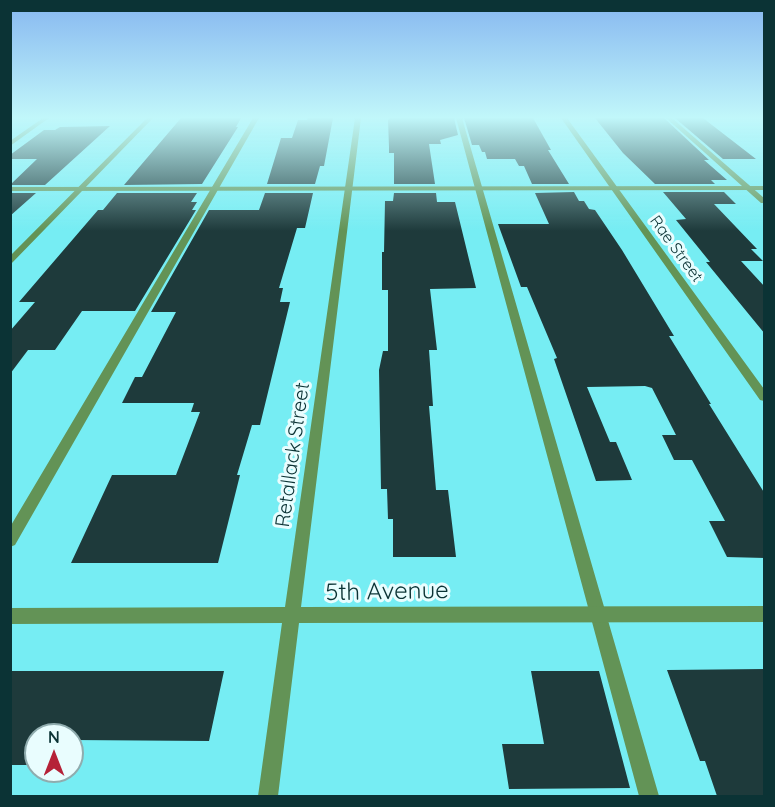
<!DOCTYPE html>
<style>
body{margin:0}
#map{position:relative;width:775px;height:807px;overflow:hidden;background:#76edf3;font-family:Quicksand,sans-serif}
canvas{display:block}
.frame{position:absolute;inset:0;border:12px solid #0b3335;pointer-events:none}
.north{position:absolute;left:24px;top:723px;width:60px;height:60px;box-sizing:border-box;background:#e9fdfe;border:2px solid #90acae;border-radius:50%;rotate:0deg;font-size:16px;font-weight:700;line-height:24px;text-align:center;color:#0b3335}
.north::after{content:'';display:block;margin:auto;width:21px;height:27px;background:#b52238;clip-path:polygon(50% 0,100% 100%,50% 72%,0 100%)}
</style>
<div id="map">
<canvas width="775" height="807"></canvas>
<div class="frame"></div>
<div class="north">N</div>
</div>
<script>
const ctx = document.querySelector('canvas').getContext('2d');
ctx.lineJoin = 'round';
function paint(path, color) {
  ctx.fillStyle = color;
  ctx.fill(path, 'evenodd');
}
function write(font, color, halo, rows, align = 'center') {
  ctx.font = font + ' Quicksand,sans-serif';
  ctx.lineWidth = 6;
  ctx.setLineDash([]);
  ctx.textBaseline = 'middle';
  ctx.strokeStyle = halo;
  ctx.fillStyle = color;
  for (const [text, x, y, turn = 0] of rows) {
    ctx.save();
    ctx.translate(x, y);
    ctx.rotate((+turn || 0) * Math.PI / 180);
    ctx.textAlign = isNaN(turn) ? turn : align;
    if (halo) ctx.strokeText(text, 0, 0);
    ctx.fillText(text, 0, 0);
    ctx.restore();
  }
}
const building = new Path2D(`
 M181 118H241L236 127H238L202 184 124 185Z
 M308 118H333L324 166H320L315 184H267L281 138H292L298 120H307Z
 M390 118H454L458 135 440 140 441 144H429L435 184H394V153H389V147L388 120Z
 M464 118H533L551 150H548L569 184H532L524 166H519L515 159H487L485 152H482L479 145H472Z
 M595 118H664L709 160H704L727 180H711L715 184H655L623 153Z
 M675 118H703L756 159H723Z
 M110 126 45 185H10L37 159H10V155L44 130H55L60 127Z
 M574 192 579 201H584L589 209 595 210 622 250 674 336H669L711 404H709L765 494V558L727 557 709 521H725L692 460H674L662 435H676L652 388 645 386 587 387 610 442H616L632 480 596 481 554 359 557 358 527 287H521L498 224H549L535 193Z
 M663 192H724L736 204H714L757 249H751L763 261H741L765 287V334L706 262H710L676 220 686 219Z
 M10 193H36L10 216Z
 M117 193H197L191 202H197L192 210H196L135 311H82L55 350H28L10 374V331L35 302H19L98 210H103Z
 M265 193H313L305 228H297L279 288H283L280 302H290L260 425H252L237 475H240L218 563H71L112 475H176L200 412H191L194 403H122L135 377H142L176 312H151L209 210H259Z
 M394 193H436L437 202H455L476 288 430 289 437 350H429L433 406H429L436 490H448L456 557H393V519H388L387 489H381L379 370 383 351H388V290H382V252H384L385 201H393Z
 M765 669V796H717L705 761H700L667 670Z
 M10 671H224L209 741 73 740 72 743V735H36V765H10Z
 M531 671H599L630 788 509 789 502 744H544Z`);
const service = new Path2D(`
 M43 118H49L10 146V141Z
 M253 118H259L15 545 10 547V527Z
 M456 118H462L659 796H639Z
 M666 118H672L764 198V203H761Z`);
const minor = new Path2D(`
 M147 118H153L10 265V256Z
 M355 118H361L301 607 764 606V622L299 623 278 796H258L282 623 10 624V608L285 607Z
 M561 118H567L764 389V401L760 400Z`);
const tertiary = new Path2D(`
 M764 186V190L10 191V187Z`);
const farStreetnames = [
 ["Rae Street",676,249,54]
];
const streetNames = [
 ["Retallack Street",293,455,-82]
];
const nearStreetnames = [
 ["5th Avenue",387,592,-1]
];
paint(building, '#1e3a3b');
paint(service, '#639356');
paint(minor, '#639356');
paint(tertiary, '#639356');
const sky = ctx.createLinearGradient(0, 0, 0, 231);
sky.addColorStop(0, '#86b7f0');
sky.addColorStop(0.51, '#c1f7fa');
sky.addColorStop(1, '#c1f7fa00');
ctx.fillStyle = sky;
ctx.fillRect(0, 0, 775, 231);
write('16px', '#0b3335', '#e9fdfe', farStreetnames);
write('20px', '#0b3335', '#e9fdfe', streetNames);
write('24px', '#0b3335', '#e9fdfe', nearStreetnames);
</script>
